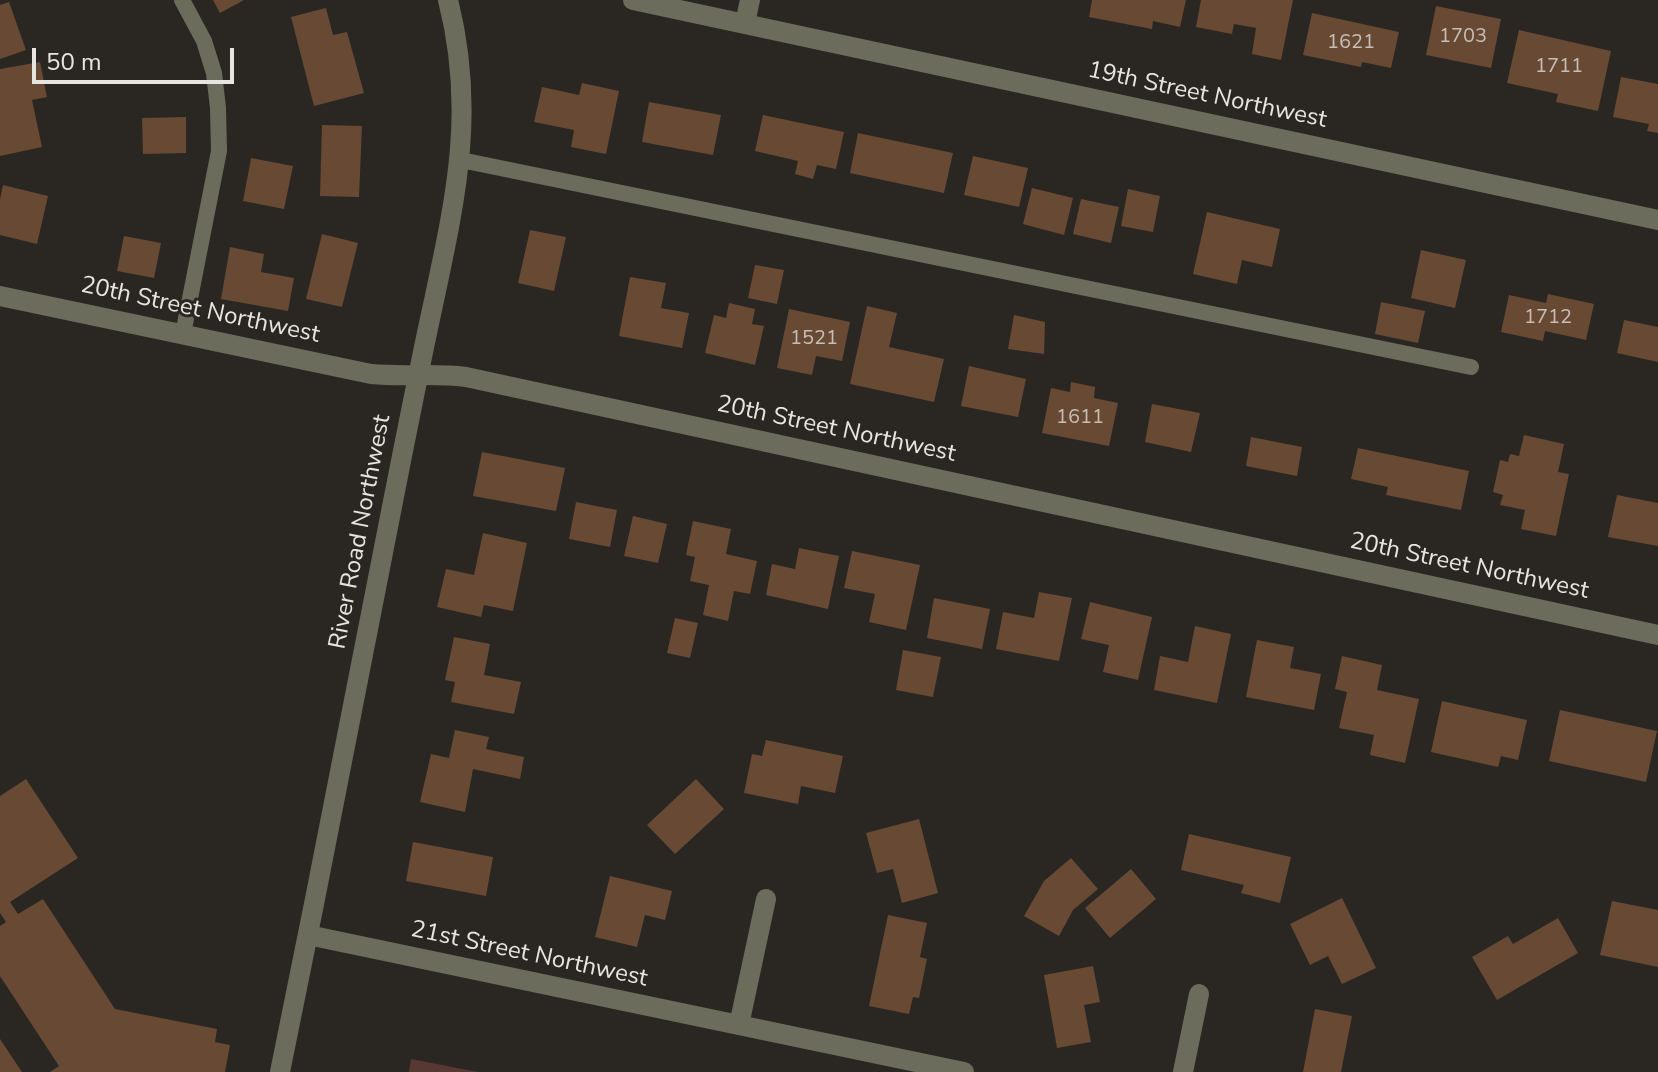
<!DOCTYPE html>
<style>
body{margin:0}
#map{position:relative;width:1658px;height:1072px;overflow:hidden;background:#2a2722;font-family:"Nunito Sans",sans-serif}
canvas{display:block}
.scale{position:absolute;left:32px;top:48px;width:202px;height:36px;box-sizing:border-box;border:4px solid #e7e5e2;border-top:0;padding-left:10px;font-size:24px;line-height:28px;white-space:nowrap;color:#e7e5e2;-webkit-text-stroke:6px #2a2722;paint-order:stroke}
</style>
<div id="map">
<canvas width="1658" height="1072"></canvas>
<div class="scale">50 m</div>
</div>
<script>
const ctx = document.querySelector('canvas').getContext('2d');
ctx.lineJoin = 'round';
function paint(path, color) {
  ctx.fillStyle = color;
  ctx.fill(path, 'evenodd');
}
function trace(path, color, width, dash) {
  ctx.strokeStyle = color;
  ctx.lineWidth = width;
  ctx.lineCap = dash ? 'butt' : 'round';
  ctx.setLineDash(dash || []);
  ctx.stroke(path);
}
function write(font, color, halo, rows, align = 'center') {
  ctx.font = font + ' "Nunito Sans",sans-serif';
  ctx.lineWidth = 6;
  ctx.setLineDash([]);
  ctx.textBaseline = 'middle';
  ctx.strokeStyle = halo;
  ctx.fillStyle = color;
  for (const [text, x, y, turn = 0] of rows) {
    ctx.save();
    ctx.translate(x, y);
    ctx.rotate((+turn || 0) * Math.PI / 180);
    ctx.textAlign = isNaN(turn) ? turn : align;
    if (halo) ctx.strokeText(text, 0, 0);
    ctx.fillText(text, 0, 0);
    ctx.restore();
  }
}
const green = new Path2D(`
 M411 1059 478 1072H409Z`);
const building = new Path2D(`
 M213 0H244L220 13Z
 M1092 0H1186L1180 27 1153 21 1152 29 1089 17Z
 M1201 0H1293L1281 60 1252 54 1256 28 1234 24 1232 34 1196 27Z
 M9 2 26 50 0 59V5Z
 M1436 6 1501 19 1491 68 1426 55Z
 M326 8 333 35 347 32 364 93 314 106 291 17Z
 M1312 13 1399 32 1391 68 1362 62 1361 67 1303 55Z
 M1519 30 1611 51 1598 111 1556 102 1558 94 1507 83Z
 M40 62 47 97 32 100 42 147 0 156V69Z
 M1621 77 1658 84V133L1647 131 1649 124 1613 117Z
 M582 83 619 91 606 154 571 147 574 130 534 122 542 87 579 95Z
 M649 102 721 115 713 155 642 142Z
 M763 115 844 132 836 169 817 165 813 179 795 174 798 161 755 151Z
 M186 117V153L143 154 142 118Z
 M322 125 362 126 359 197 320 196Z
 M858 133 953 153 944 193 850 173Z
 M973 156 1028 168 1019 207 964 195Z
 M251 158 293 166 284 209 243 201Z
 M3 185 48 196 37 244 0 235V199Z
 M1032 188 1073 198 1064 235 1023 224Z
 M1128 189 1160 196 1153 232 1121 226Z
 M1081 199 1119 207 1111 243 1073 234Z
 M1207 212 1280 229 1272 267 1242 260 1237 284 1193 274Z
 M530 230 566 237 554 291 518 283Z
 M322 234 358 243 342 307 306 299Z
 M124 236 161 243 154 278 117 271Z
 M230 247 264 254 261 272 294 278 288 311 221 299Z
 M1421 250 1466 260 1455 308 1411 298Z
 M755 265 784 270 777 304 748 298Z
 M630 277 666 283 661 308 689 313 682 348 619 336Z
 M1548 294 1594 304 1586 340 1545 331 1543 341 1501 332 1509 295 1546 303Z
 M1381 302 1425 311 1418 343 1375 334Z
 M729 303 755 309 752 324 764 326 755 365 705 353 714 315 726 318Z
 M867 306 897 313 889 347 944 359 934 402 850 384Z
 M789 309 850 322 842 361 816 356 812 375 777 368Z
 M1014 315 1045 322 1044 354 1008 349Z
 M1624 320 1658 327V362L1617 353Z
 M969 366 1026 379 1018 417 961 406Z
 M1071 382 1095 387 1094 398 1118 403 1109 446 1042 433 1051 388 1070 392Z
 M1152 404 1200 413 1191 452 1145 442Z
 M1524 435 1564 444 1558 472 1569 474 1556 536 1521 529 1525 510 1500 505 1503 495 1493 492 1500 460 1508 462 1510 454 1519 456Z
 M1251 437 1302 447 1297 476 1246 466Z
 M1358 448 1469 471 1461 510 1386 495 1388 487 1351 479Z
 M482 452 565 468 556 511 473 496Z
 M1617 495 1658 503V546L1608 537Z
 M576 502 617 510 610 547 569 539Z
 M633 516 667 524 658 563 624 556Z
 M693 521 731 529 726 554 757 561 750 594 734 591 728 621 703 615 709 585 690 581 695 557 686 555Z
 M483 533 527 543 513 611 484 605 481 617 437 607 446 569 474 575Z
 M799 548 839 556 828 609 766 595 772 564 795 569Z
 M852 551 920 565 906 630 869 622 875 594 844 588Z
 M1039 592 1072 598 1059 661 996 649 1003 612 1034 618Z
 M934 598 990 609 982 649 927 638Z
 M1090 602 1152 617 1138 680 1103 672 1109 645 1081 639Z
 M675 618 698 623 690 658 667 653Z
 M1195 626 1231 634 1217 703 1154 690 1160 656 1188 662Z
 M454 637 490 644 484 675 521 682 514 714 451 702 455 682 445 680Z
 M1257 640 1294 647 1290 668 1321 674 1314 710 1246 697Z
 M903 650 941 657 933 697 896 690Z
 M1342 656 1382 665 1377 690 1419 699 1405 763 1370 755 1374 735 1339 728 1347 692 1335 689Z
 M1442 701 1527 720 1518 760 1501 756 1498 767 1431 752Z
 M1560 710 1657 731 1646 782 1549 761Z
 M455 730 489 737 486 749 524 757 520 779 473 769 465 812 420 802 431 754 449 758Z
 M766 740 843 756 835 793 801 786 798 804 744 793 752 754 762 756Z
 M26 779 78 858 10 902 18 914 43 899 115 1009 217 1029 215 1042 230 1045 225 1072H50L59 1066 0 976V926L6 922 0 913V796Z
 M696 779 724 809 675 854 647 825Z
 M919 819 938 893 902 903 893 869 877 873 866 833Z
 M1189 834 1291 857 1280 903 1241 893 1244 885 1181 870Z
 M413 842 493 857 486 896 406 881Z
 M1071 858 1098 889 1073 910 1059 936 1024 916 1044 881Z
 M1131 869 1156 899 1110 938 1085 908Z
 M610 876 672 891 665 920 645 915 637 947 595 937Z
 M1342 898 1376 968 1342 984 1328 956 1310 965 1290 924Z
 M1612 901 1658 910V967L1600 955Z
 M888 915 927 923 920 957 927 959 919 998 913 997 909 1014 869 1006Z
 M1558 918 1578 953 1497 1000 1472 957 1508 936 1513 944Z
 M1093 966 1100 1002 1084 1005 1091 1042 1057 1048 1044 975Z
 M1315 1009 1352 1016 1341 1072H1303Z
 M0 1039 22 1072H0Z`);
const service = new Path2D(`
 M182 0 204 41 214 73 218 108 219 151 183 334
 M461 160 1471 367`);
const minor = new Path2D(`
 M633 0 1658 220
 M745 23 750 0
 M0 296 371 374C403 377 435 373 466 377L1658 635
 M308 935 964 1072
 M739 1025 766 899
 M1183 1072 1199 994`);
const tertiary = new Path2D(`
 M280 1072C321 872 360 672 399 471 410 416 421 360 433 305 456 197 476 110 448 0`);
const numberNames = [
 ["1703",1463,37],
 ["1621",1351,43],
 ["1711",1559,67],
 ["1712",1548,318],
 ["1521",814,339],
 ["1611",1080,418]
];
const streetNames = [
 ["19th Street Northwest",1207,96,12],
 ["20th Street Northwest",200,311,12],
 ["20th Street Northwest",836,430,12],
 ["River Road Northwest",361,532,-79],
 ["20th Street Northwest",1469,567,12],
 ["21st Street Northwest",529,955,12]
];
paint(green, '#583833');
paint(building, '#674934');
trace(service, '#6b6c5c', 16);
trace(minor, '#6b6c5c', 20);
trace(tertiary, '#6b6c5c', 20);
write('20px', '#c7beb6', null, numberNames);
write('24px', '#e7e5e2', '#2a2722', streetNames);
</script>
